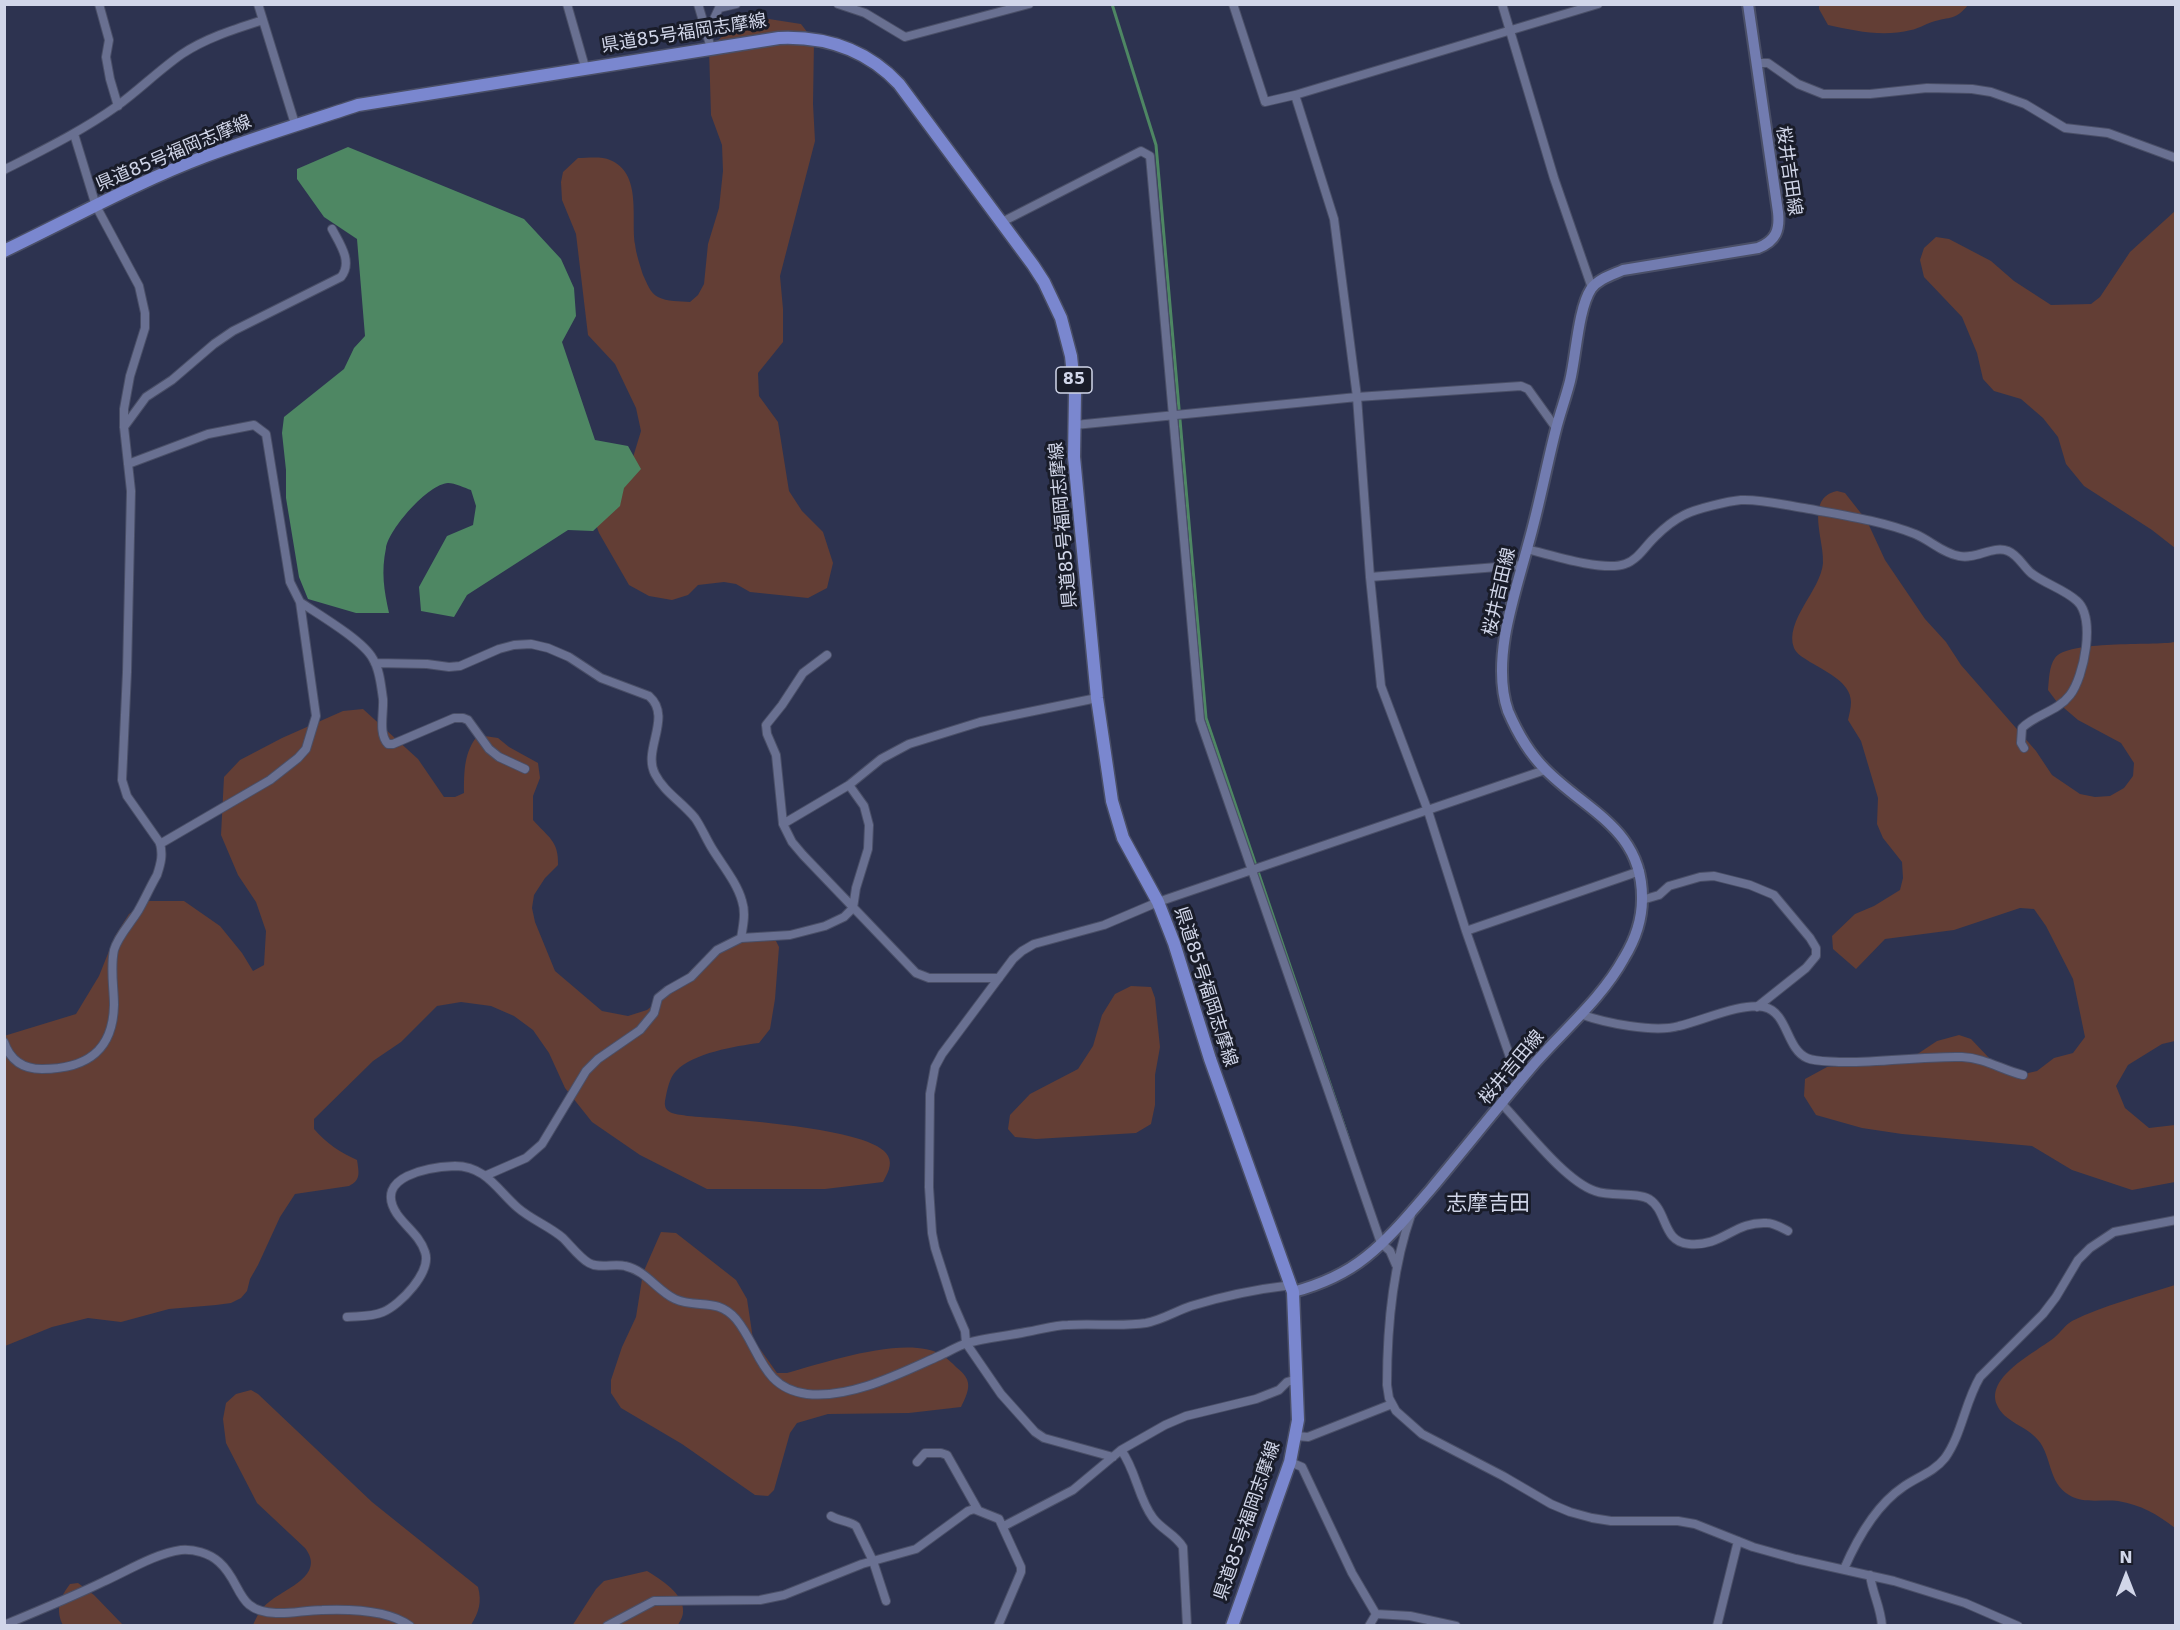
<!DOCTYPE html>
<meta charset="utf-8">
<style>
body{margin:0}
#map{position:relative;width:2180px;height:1630px;overflow:hidden;background:#2d3350;font-family:"DejaVu Sans",sans-serif}
canvas{display:block}
.frame{position:absolute;inset:0;border:6px solid #d1d6e9;pointer-events:none}
.north{position:absolute;left:2096px;top:1546px;width:60px;height:60px;-webkit-text-stroke:4px #191c29;paint-order:stroke;rotate:0deg;font-size:16px;font-weight:700;line-height:24px;text-align:center;color:#d1d6e9}
.north::after{content:'';display:block;margin:auto;width:21px;height:27px;background:#d1d6e9;clip-path:polygon(50% 0,100% 100%,50% 72%,0 100%)}
</style>
<div id="map">
<canvas width="2180" height="1630"></canvas>
<div class="frame"></div>
<div class="north">N</div>
</div>
<script>
const ctx = document.querySelector('canvas').getContext('2d');
ctx.lineJoin = 'round';
function paint(path, color) {
  ctx.fillStyle = color;
  ctx.fill(path, 'evenodd');
}
function trace(path, color, width, dash) {
  ctx.strokeStyle = color;
  ctx.lineWidth = width;
  ctx.lineCap = dash ? 'butt' : 'round';
  ctx.setLineDash(dash || []);
  ctx.stroke(path);
}
function write(font, color, halo, rows, align = 'center') {
  ctx.font = font + ' "DejaVu Sans","Noto Sans JP",sans-serif';
  ctx.lineWidth = 6;
  ctx.setLineDash([]);
  ctx.textBaseline = 'middle';
  ctx.strokeStyle = halo;
  ctx.fillStyle = color;
  for (const [text, x, y, turn = 0] of rows) {
    ctx.save();
    ctx.translate(x, y);
    ctx.rotate((+turn || 0) * Math.PI / 180);
    ctx.textAlign = isNaN(turn) ? turn : align;
    if (halo) ctx.strokeText(text, 0, 0);
    ctx.fillText(text, 0, 0);
    ctx.restore();
  }
}
const green = new Path2D(`
 M1819 4H1968V5C1955 21 1951 16 1932 22 1925 24 1918 29 1911 30 1883 37 1855 31 1828 25L1819 9Z
 M756 17 801 24 814 41 813 104 815 141 780 276 783 309V342L758 373 759 396 778 422 789 491 802 511 823 532 833 563 827 588 808 598 750 592 736 584 724 582 698 585 688 595 672 600 649 596 629 585 599 533 595 522 627 477 641 431 636 408 615 364 588 335 576 234 562 200 561 182 563 172 578 158C587 158 602 156 610 160 642 173 631 217 635 244 636 254 640 265 643 275 647 283 650 293 658 297 667 302 680 301 690 302L698 295 704 284 708 244 719 208 723 171 722 145 711 115 709 48 738 23Z
 M2175 211V548L2152 530 2084 486 2066 464 2058 437 2043 418 2021 399 1994 391 1983 379 1977 353 1962 317 1924 277 1920 260 1924 248 1936 237 1949 239 1991 261 2014 281 2051 305 2091 304 2100 297 2130 252Z
 M1837 491 1845 493 1867 521 1885 560 1925 619 1946 642 1961 665 2036 751 2052 775 2080 794 2095 797 2110 796 2124 788 2133 776 2134 763 2121 743 2078 720 2057 702 2048 690C2049 680 2049 666 2055 658 2067 640 2153 646 2175 642V1041L2162 1044 2128 1065 2116 1086 2125 1108 2149 1128 2175 1125V1182L2132 1190 2072 1170 2032 1146 1902 1134 1862 1128 1816 1115 1804 1096 1805 1079 1827 1067 1907 1061 1937 1041 1959 1035 1971 1039 1990 1059 2015 1076 2037 1071 2054 1058 2073 1053 2085 1037 2073 979 2046 926 2034 909 2020 908 1954 930 1885 939 1856 969 1833 949 1832 936 1855 914 1874 906 1900 890 1903 878 1902 862 1883 838 1877 824 1878 798 1861 741 1848 720C1849 715 1851 708 1851 702 1851 681 1822 670 1807 660 1802 657 1796 653 1794 648 1784 621 1821 590 1823 563 1825 541 1804 498 1837 491Z
 M363 709 418 759 444 797H455L464 793C464 771 464 752 478 735L498 738 509 747 538 763 540 778 533 796V820C548 837 559 841 558 865L545 878 534 895 532 908 535 922 555 971 602 1011 628 1016 647 1010 672 990 695 966 723 949 747 939 774 937 779 947 775 999 770 1029 759 1043C736 1046 693 1053 676 1071 669 1078 667 1091 665 1101 663 1115 678 1114 688 1116 722 1119 875 1127 888 1156 893 1165 887 1174 883 1182L825 1189H707L640 1155 592 1122 565 1088 549 1053 533 1030 514 1016 491 1006 461 1002 437 1006 401 1042 373 1061 314 1119V1129C327 1144 340 1152 357 1160 359 1173 361 1180 349 1186L295 1194 280 1217 258 1265 250 1279 247 1291 241 1298 231 1303 216 1305 169 1309 121 1322 88 1318 52 1327 5 1346 4 1036 76 1014 99 976 115 936 129 914 149 901H184L220 926 242 953 253 971 264 965 266 931 256 902 238 875 221 835 224 777 240 760 282 738 343 711Z
 M1131 986 1151 987 1155 998 1160 1047 1155 1075V1105L1151 1124 1136 1133 1036 1139 1015 1137 1008 1129 1010 1115 1030 1094 1078 1069 1093 1046 1102 1015 1115 994Z
 M661 1232 676 1233 736 1280 747 1299 753 1339 777 1373H787C824 1363 907 1334 942 1355 947 1358 952 1363 956 1367 973 1380 970 1389 961 1407L909 1413 828 1414 797 1423 790 1433 774 1490 768 1496 755 1495 682 1444 621 1408 611 1393V1380L622 1347 636 1317 643 1273Z
 M2175 1285H2176L2175 1528C2157 1514 2141 1505 2118 1501 2101 1499 2084 1504 2069 1495 2048 1483 2052 1456 2038 1440 2027 1426 2004 1422 1997 1405 1985 1376 2037 1352 2055 1337 2061 1332 2065 1325 2072 1321 2104 1305 2141 1296 2175 1285Z
 M251 1390 258 1394 372 1502 478 1587C482 1602 479 1612 471 1625H253C257 1616 261 1608 269 1602 286 1588 326 1575 305 1548L257 1503 226 1443 223 1419 226 1403 236 1394Z
 M647 1571C660 1579 685 1594 683 1612 683 1617 680 1621 678 1625L572 1626 596 1589 604 1581Z
 M78 1583 94 1595 123 1625H63C55 1610 60 1597 70 1584Z`);
const water = new Path2D(`
 M348 147 524 219 561 259 574 288 576 316 562 342 595 440 628 446 641 469 624 488 620 506 593 531 568 530 467 595 454 617 421 611 419 587 447 536 473 525 476 506 471 490C465 488 455 483 448 483 428 484 389 529 386 548 381 572 384 590 389 613H356L308 599 299 577 286 498V470L282 433 284 417 344 369 354 348 365 336 357 239 324 217 297 179V169Z`);
const stream = new Path2D(`
 M1112 4 1156 145 1206 718 1349 1140`);
const minor = new Path2D(`
 M99 4 109 40 106 57 110 79 118 106
 M258 4 295 124
 M567 4 585 67
 M698 4 711 48
 M838 4 865 13 905 37 1029 4
 M1233 4 1265 102 1295 95 1598 4
 M1502 4 1554 178 1592 288
 M707 34 719 8 736 4
 M1756 63H1768L1798 84 1823 94H1870L1927 88 1972 89 1991 92 2025 104 2065 128 2108 133 2176 158
 M1295 95 1334 219 1357 397 1370 577 1381 686 1428 811 1466 931 1519 1083
 M4 170C43 150 82 131 117 106 139 90 159 70 182 54 206 38 235 29 263 20
 M1002 222 1141 151 1150 156 1200 720 1381 1243 1390 1251 1396 1265
 M1075 425 1357 397 1521 386 1528 389 1556 428
 M124 427 146 397 172 380 214 344 233 331 341 277C353 262 340 244 332 229
 M128 464 208 434 254 425 266 434 290 582 300 602 316 716 306 749 298 758 270 780 160 844
 M1527 549C1550 555 1604 572 1625 564 1638 560 1646 545 1655 537 1663 529 1674 520 1684 515 1695 509 1729 501 1741 500 1762 499 1783 505 1804 508 1841 515 1879 520 1915 534 1930 540 1942 553 1959 556 1975 560 1993 545 2008 551 2018 555 2023 566 2031 573 2045 584 2064 589 2077 601 2096 618 2084 677 2070 695 2057 712 2036 714 2022 728L2021 743 2024 748
 M1370 577 1523 565
 M300 602C318 614 364 641 373 659 380 670 381 686 383 699 384 712 378 734 388 744H393L454 718H463L468 720 489 749 499 757 525 769
 M827 655 803 673 782 705 766 725 767 734 776 755 783 824 792 842 803 855 916 973 929 978H999
 M375 663 427 664 449 667 460 666 499 649 514 645 531 644 548 648 569 657 601 678 649 696C673 717 642 750 655 774 664 792 682 802 695 818 702 828 706 839 713 850 723 866 737 883 742 901 746 913 743 926 741 938
 M783 824 849 785 881 759 909 744 980 722 1097 698
 M1642 900 1659 895 1669 886 1700 877 1714 876 1750 885 1774 895 1810 938 1816 948V956L1806 968 1757 1007
 M1466 931 1640 871
 M1580 1014C1605 1023 1654 1033 1679 1026 1701 1021 1743 1002 1764 1007 1788 1012 1786 1049 1807 1058 1816 1062 1829 1061 1839 1062 1880 1063 1921 1056 1962 1057 1985 1058 2002 1070 2023 1075
 M4 1042C10 1060 23 1069 42 1069 85 1069 113 1052 114 1005 114 988 110 968 114 950 118 936 130 924 138 911 145 899 150 887 157 875 161 863 163 855 160 843L127 796 122 780 127 672 131 491 124 427V409L130 376 145 328V313L139 286 96 206 74 134
 M1502 1104C1525 1128 1565 1181 1595 1191 1611 1197 1636 1192 1649 1199 1668 1211 1662 1242 1689 1244 1723 1247 1734 1221 1767 1223 1774 1223 1782 1228 1788 1231
 M487 1175 526 1158 542 1144 586 1071 598 1059 640 1030 654 1013 658 998 668 990 691 977 717 950 741 938 790 935 825 926 844 917 853 908 856 888 868 849 869 825 864 806 849 785
 M1411 1215C1392 1269 1387 1327 1387 1385L1389 1398 1396 1411 1422 1434 1503 1476 1551 1504 1570 1512 1592 1518 1611 1521H1678L1695 1524 1753 1547 1796 1559 1894 1581 1965 1603 2018 1626
 M347 1317C359 1316 372 1317 383 1312 400 1305 432 1272 425 1252 420 1236 406 1227 397 1214 372 1176 430 1167 455 1166 486 1166 498 1191 518 1208 532 1220 549 1226 563 1238 571 1246 580 1258 589 1263 599 1269 615 1263 625 1266 647 1271 656 1290 675 1299 697 1309 717 1297 736 1319 760 1348 761 1388 807 1394 851 1399 901 1373 939 1356 948 1352 958 1346 967 1343 986 1338 1007 1336 1026 1332 1040 1330 1054 1325 1068 1325 1094 1323 1120 1327 1146 1323 1162 1320 1176 1311 1191 1306 1223 1296 1258 1289 1292 1285
 M1296 1436 1308 1437 1392 1404
 M1121 1450C1136 1470 1138 1498 1153 1518 1162 1530 1175 1534 1183 1547L1187 1626
 M1113 1457 1044 1438 1035 1432 1001 1394 966 1343 965 1331 952 1301 935 1248 932 1233 929 1187 930 1094 935 1067 942 1054 1013 959 1022 951 1034 944 1104 925 1158 902 1545 770
 M917 1462 925 1453H941L947 1455 978 1510
 M1290 1462 1302 1467 1352 1573 1376 1614
 M831 1516C839 1521 850 1521 856 1526L873 1561 886 1601
 M1004 1526 1073 1490 1121 1450 1165 1425 1186 1416 1256 1399 1279 1390 1287 1382 1297 1379
 M1844 1569C1857 1539 1875 1506 1903 1487 1917 1477 1934 1472 1945 1458 1962 1434 1965 1402 1980 1377L2043 1314 2056 1297 2078 1260 2090 1248 2114 1232 2176 1220
 M1870 1575C1872 1592 1881 1608 1882 1626
 M1376 1614 1410 1616 1456 1626
 M4 1625C38 1611 72 1597 105 1581 127 1571 157 1553 181 1550 194 1549 209 1553 219 1562 243 1583 235 1612 276 1613 291 1614 306 1610 322 1610 347 1609 389 1610 410 1626
 M607 1626 654 1601 760 1600 784 1595 862 1564 916 1549 968 1511 974 1509 999 1519 1021 1567V1572L998 1626
 M1369 1626 1376 1614
 M1717 1626 1738 1541`);
const secondary = new Path2D(`
 M1293 1292C1319 1285 1345 1274 1366 1257 1390 1238 1411 1212 1431 1189 1466 1147 1500 1104 1535 1063 1565 1029 1602 998 1624 958 1635 940 1642 919 1642 899 1643 829 1586 811 1545 769 1529 753 1517 732 1508 711 1500 688 1501 661 1505 636 1510 606 1520 575 1528 545 1539 507 1546 468 1556 429 1560 413 1566 397 1570 381 1576 357 1578 309 1591 289 1598 279 1612 275 1623 270L1758 248C1776 241 1780 230 1778 212L1748 4`);
const primary = new Path2D(`
 M4 251C71 219 137 182 206 156 256 137 307 122 358 105L779 38C825 36 867 50 899 84L1033 265 1044 282 1061 318 1071 356 1075 394 1074 457 1097 698 1112 801 1123 838 1158 902 1174 943 1210 1059 1293 1292 1298 1420 1290 1462 1232 1626`);
const shields = [
 [1074,380,36]
];
const shieldNames = [
 ["85",1074,380]
];
const streetNames = [
 ["県道85号福岡志摩線",684,34,-9],
 ["県道85号福岡志摩線",174,154,-23],
 ["桜井吉田線",1788,171,82],
 ["県道85号福岡志摩線",1064,525,-95],
 ["桜井吉田線",1500,592,-77],
 ["県道85号福岡志摩線",1205,987,72],
 ["桜井吉田線",1512,1068,-50],
 ["県道85号福岡志摩線",1248,1521,-71]
];
const quarterNames = [
 ["志摩吉田",1488,1205]
];
paint(green, '#633e35');
paint(water, '#4e8763');
trace(stream, '#4e8763', 3);
trace(minor, '#4a4f67', 10);
trace(secondary, '#4a4f67', 14);
trace(primary, '#4a4f67', 15);
trace(minor, '#697091', 8);
trace(secondary, '#727cb0', 10);
trace(primary, '#7a87cf', 12);
for (const [x, y, w] of shields) {
  const box = new Path2D();
  box.roundRect(x - w / 2, y - 13, w, 26, 4.5);
  ctx.fillStyle = '#191c29';
  ctx.fill(box);
  trace(box, '#d1d6e9', 1.5);
}
write('bold 16px', '#d1d6e9', null, shieldNames);
write('18px', '#d1d6e9', '#191c29', streetNames);
write('21px', '#d1d6e9', '#191c29', quarterNames);
</script>
